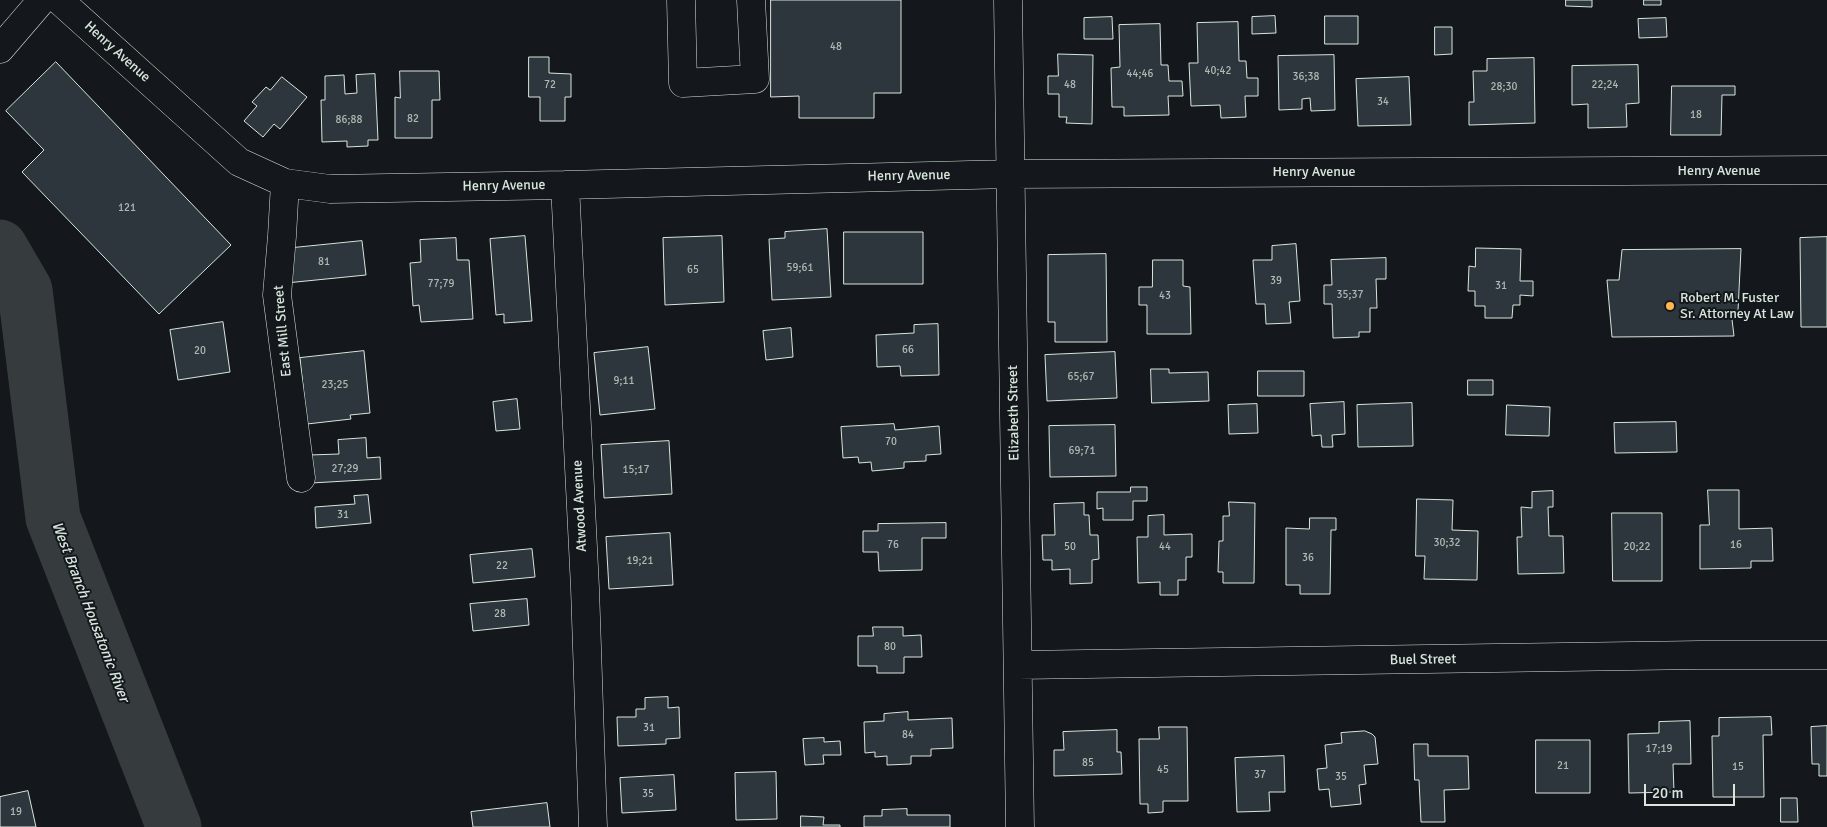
<!DOCTYPE html>
<style>
body{margin:0}
#map{position:relative;width:1827px;height:827px;overflow:hidden;background:#14181c;font-family:Signika,sans-serif}
canvas{display:block}
.scale{position:absolute;left:1644px;top:784px;width:91px;height:22px;box-sizing:border-box;border:2px solid #d8e6dc;border-top:0;padding-left:6px;font-size:15px;line-height:18px;white-space:nowrap;color:#d8e6dc;-webkit-text-stroke:4px #14181c;paint-order:stroke}
</style>
<div id="map">
<canvas width="1827" height="827"></canvas>
<div class="scale">20 m</div>
</div>
<script>
const ctx = document.querySelector('canvas').getContext('2d');
ctx.lineJoin = 'round';
function trace(path, color, width, dash) {
  ctx.strokeStyle = color;
  ctx.lineWidth = width;
  ctx.lineCap = dash ? 'butt' : 'round';
  ctx.setLineDash(dash || []);
  ctx.stroke(path);
}
function paint(path, color) {
  ctx.fillStyle = color;
  ctx.fill(path, 'evenodd');
}
function write(font, color, halo, rows, align = 'center') {
  ctx.font = font + ' Signika,sans-serif';
  ctx.lineWidth = 4;
  ctx.setLineDash([]);
  ctx.textBaseline = 'middle';
  ctx.strokeStyle = halo;
  ctx.fillStyle = color;
  for (const [text, x, y, turn = 0] of rows) {
    ctx.save();
    ctx.translate(x, y);
    ctx.rotate((+turn || 0) * Math.PI / 180);
    ctx.textAlign = isNaN(turn) ? turn : align;
    if (halo) ctx.strokeText(text, 0, 0);
    ctx.fillText(text, 0, 0);
    ctx.restore();
  }
}
const river = new Path2D(`
 M0 247 25 290 53 518 174 827`);
const building = new Path2D(`
 M771 0H901V93H874V118H799V96L771 97Z
 M1566 0H1592V7L1566 6Z
 M1644 0H1661V5H1644Z
 M1275 16 1276 33 1252 34V17Z
 M1325 16H1358V44H1325Z
 M1112 17 1113 39H1084V18Z
 M1666 18 1667 37 1639 38 1638 19Z
 M1238 22 1239 61H1246L1247 78H1258V96H1245L1246 117 1221 118 1220 105 1191 106 1189 63H1198L1197 23Z
 M1160 24 1161 65H1168L1169 81H1182L1183 96H1168L1169 115 1124 116V107H1112L1111 68 1120 67 1119 25Z
 M1435 27H1452V54L1435 55Z
 M1058 54 1093 55 1092 124 1066 123 1067 117H1059V94H1048V76H1058Z
 M1334 55 1335 110 1311 111 1310 98 1302 99V109L1279 110 1278 56Z
 M529 57H549V73L571 74V97H565V121H540V97H529Z
 M1534 58 1535 123 1469 125V102H1474L1473 71H1487V59Z
 M56 62 231 245 159 314 22 172 44 150 6 111Z
 M1638 65 1639 103 1626 104 1627 127 1588 128V104L1572 105V66Z
 M400 71H439L440 100H432V138H395V97L400 98Z
 M375 74 378 140H368V146L347 147V141L322 142 321 100H325V76L344 75 345 94 357 93 356 75Z
 M282 77 307 97 280 129 274 124 263 137 244 121 257 106 252 102 266 87 270 90Z
 M1409 77 1411 125 1358 126 1356 79Z
 M1672 86H1735V95H1722L1721 135H1671Z
 M827 229 831 297 772 300 769 239 785 238V232Z
 M844 232H923V284H844Z
 M525 236 532 321 504 323V314L496 315 490 239Z
 M722 236 724 302 665 305 663 238Z
 M1827 237V327H1801L1800 238Z
 M456 238 457 260H469L473 319 421 322 419 305 413 306 410 263 421 262 420 240Z
 M362 241 366 275 286 283 283 249Z
 M1296 244 1300 301 1289 302 1291 323 1266 324 1265 304H1256L1253 260H1272V246Z
 M1476 248 1521 249 1520 281H1533V296L1520 295V305H1513L1512 318H1485V306H1475V291H1468L1469 266 1475 267Z
 M1741 249 1738 311H1731L1734 336 1612 337 1607 280H1619L1622 250Z
 M1106 254 1107 342H1055V322H1048V255Z
 M1386 258V279H1376L1377 308H1370V332H1359V337L1333 338 1332 304H1324V285H1332L1331 260Z
 M1153 260H1183V286L1190 287 1191 334H1147V305H1139V287H1152Z
 M223 322 230 372 178 380 170 330Z
 M938 324 939 375 901 376 900 366 877 367 876 335 914 333V325Z
 M791 328 793 357 766 360 763 331Z
 M648 347 655 409 600 415 594 353Z
 M364 351 370 413 350 415 351 419 307 424 300 358Z
 M1115 352 1117 398 1047 401 1045 355Z
 M1151 369H1169V373L1208 372 1209 401 1152 403Z
 M1258 371H1304V396H1258Z
 M1468 380H1493V395H1468Z
 M517 399 520 429 496 431 493 402Z
 M1344 402 1345 434 1332 435 1333 447H1322L1321 435 1312 436 1310 404Z
 M1412 403 1413 446 1358 447 1357 405Z
 M1257 404 1258 433 1229 434 1228 405Z
 M1507 405 1550 407 1549 436 1506 435Z
 M1676 422 1677 452 1615 453 1614 423Z
 M894 424 895 430 939 426 941 454 926 455V461L904 462V468L872 471 871 462 859 463 858 457 843 458 841 427Z
 M1115 425 1116 476 1050 477 1049 426Z
 M366 438 367 458 380 457 381 479 311 483 309 455 339 454 338 440Z
 M669 441 672 494 604 498 601 445Z
 M1131 487H1147V501H1133V520H1103V508L1097 509V492H1130Z
 M1708 490H1739V529L1772 528 1773 561H1751V568L1700 569V525H1709Z
 M1553 491V507H1548L1549 536H1563L1564 573 1518 574 1517 537H1522L1521 507 1532 508V492Z
 M368 495 371 523 316 528 315 507 355 504 354 496Z
 M1417 499 1453 500 1452 530 1478 531 1477 580 1424 579 1425 556H1416Z
 M1229 502 1255 503 1254 583H1223V572H1218L1219 541H1223V516H1229Z
 M1084 503V515H1089L1090 535H1098L1099 559 1092 560V583L1070 584V569L1052 570V560H1043L1042 535H1055L1054 504Z
 M1612 513H1662V581H1613Z
 M1164 515V535L1192 534V557H1186V580H1178V595H1160V582L1138 583 1137 537H1148V516Z
 M1310 518H1336V530H1331L1330 594H1300V585H1286V528L1309 529Z
 M946 523V538H922V570L879 571 878 552H863V531H878V524Z
 M670 533 673 585 609 589 606 537Z
 M532 549 535 577 473 583 470 555Z
 M527 599 529 625 473 631 470 604Z
 M873 627H903V636L921 635 922 657H904V673H877V666H858V636H873Z
 M668 697V708L679 707 680 738 666 739V744L618 746 617 717H636V709H645V698Z
 M908 712V720L952 718 953 748 931 749V756H911V764L887 765V756L875 757V752L865 753 864 722 884 721V714Z
 M1771 717 1772 735H1763L1764 797H1713L1712 736H1719V718Z
 M1690 721 1691 764H1673L1674 792 1629 793 1628 734 1659 733V722Z
 M1827 726V776H1819V764H1812L1811 727Z
 M1159 727H1187L1188 801H1163V812L1148 813V804H1140L1139 739H1159Z
 M1117 730V752H1121L1122 774 1054 776V750H1064L1063 732Z
 M1365 731 1372 734 1375 737 1378 764 1364 765 1366 784 1359 785 1361 804 1331 807 1329 789 1319 790 1317 769 1327 768 1325 745 1342 743 1341 733Z
 M824 738V742L840 741 841 755H823L824 764 805 765 803 739Z
 M1536 740H1590V793H1536Z
 M1414 744H1428V756H1468L1469 789 1444 790 1445 822H1421L1419 780H1415Z
 M1284 756 1285 792H1269L1270 811 1237 812 1235 758Z
 M776 772 777 819 736 820 735 773Z
 M674 775 676 810 622 813 620 778Z
 M28 791 36 827H0V797Z
 M1781 798H1797L1798 822H1781Z
 M547 803 550 827H473L471 812Z
 M907 809V815H950V827H864V816H882V810Z
 M801 816 824 817 823 825H840V827H801Z`);
const minor = new Path2D(`
 M59 0 239 162 285 183 330 189 565 185 1011 174 1827 170
 M681 0 683 83 755 79 751 0
 M1008 0 1020 827
 M285 183 282 236 277 295 301 478
 M565 185 585 588 593 827
 M1018 665 1700 655H1827`);
const highway = new Path2D(`
 M0 49 42 0`);
const markers = [
 [1670,306,5,"#ffb74d"]
];
const numberNames = [
 ["48",836,47],
 ["40;42",1218,71],
 ["44;46",1140,74],
 ["36;38",1306,77],
 ["72",550,85],
 ["48",1070,85],
 ["22;24",1605,85],
 ["28;30",1504,87],
 ["34",1383,102],
 ["18",1696,115],
 ["82",413,119],
 ["86;88",349,120],
 ["121",127,208],
 ["81",324,262],
 ["59;61",800,268],
 ["65",693,270],
 ["39",1276,281],
 ["77;79",441,284],
 ["31",1501,286],
 ["35;37",1350,295],
 ["43",1165,296],
 ["66",908,350],
 ["20",200,351],
 ["65;67",1081,377],
 ["9;11",624,381],
 ["23;25",335,385],
 ["70",891,442],
 ["69;71",1082,451],
 ["27;29",345,469],
 ["15;17",636,470],
 ["31",343,515],
 ["30;32",1447,543],
 ["76",893,545],
 ["16",1736,545],
 ["50",1070,547],
 ["44",1165,547],
 ["20;22",1637,547],
 ["36",1308,558],
 ["19;21",640,561],
 ["22",502,566],
 ["28",500,614],
 ["80",890,647],
 ["31",649,728],
 ["84",908,735],
 ["17;19",1659,749],
 ["85",1088,763],
 ["21",1563,766],
 ["15",1738,767],
 ["45",1163,770],
 ["37",1260,775],
 ["35",1341,777],
 ["35",648,794],
 ["19",16,812]
];
const streetNames = [
 ["Henry Avenue",117,52,42],
 ["Henry Avenue",1719,171],
 ["Henry Avenue",1314,172],
 ["Henry Avenue",909,176,-1],
 ["Henry Avenue",504,186,-1],
 ["East Mill Street",283,331,-95],
 ["Elizabeth Street",1014,413,-91],
 ["Atwood Avenue",580,506,-93],
 ["Buel Street",1423,660,-1]
];
const poiNames = [
 ["Robert M. Fuster",1680,298],
 ["Sr. Attorney At Law",1680,314]
];
const waterNames = [
 ["West Branch Housatonic River",90,612,69]
];
trace(river, '#363b3e', 55);
paint(building, '#2c363c');
trace(building, '#d8e6dc', 1);
trace(minor, '#d8e6dc', 29);
trace(highway, '#d8e6dc', 29);
trace(minor, '#14181c', 28);
trace(highway, '#14181c', 28);
for (const [x, y, r, color] of markers) {
  const dot = new Path2D();
  dot.arc(x, y, r, 0, 2 * Math.PI);
  ctx.fillStyle = color;
  ctx.fill(dot);
  trace(dot, '#14181c', 2);
}
write('11px', '#adbab4', null, numberNames);
write('14px', '#d8e6dc', '#14181c', streetNames);
write('14px', '#d8e6dc', '#14181c', poiNames, 'left');
write('italic 15px', '#d8e6dc', '#14181c', waterNames);
</script>
